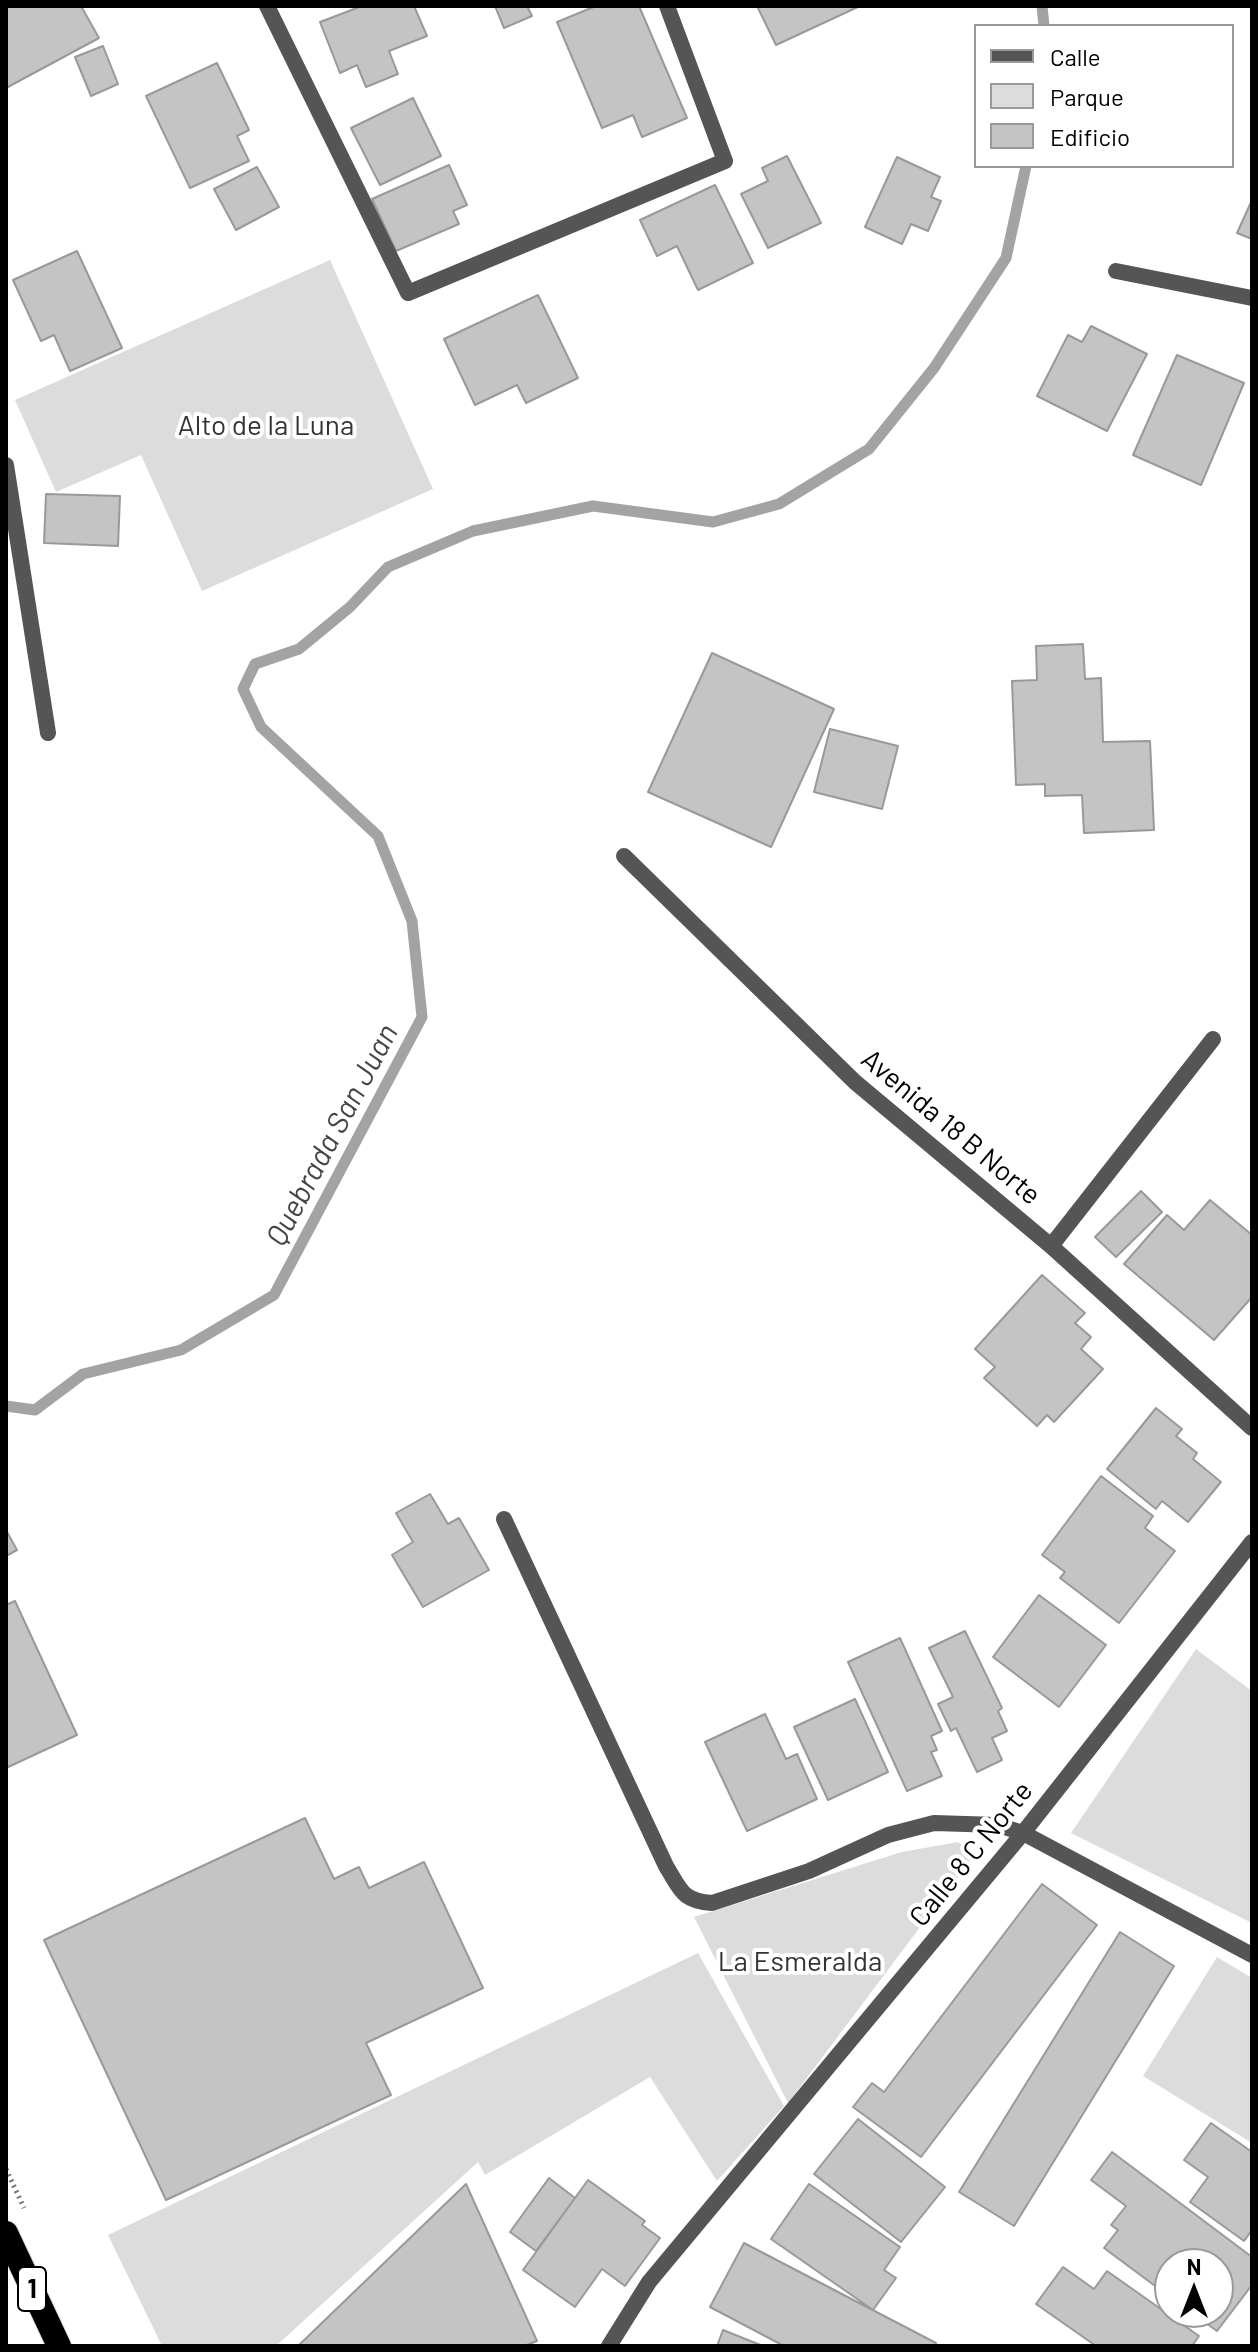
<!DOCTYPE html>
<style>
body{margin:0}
#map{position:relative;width:1258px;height:2352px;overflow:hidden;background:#fff;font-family:Barlow,sans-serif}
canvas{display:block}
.frame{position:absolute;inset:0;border:8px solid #000;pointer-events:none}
.legend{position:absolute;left:974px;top:24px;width:260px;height:144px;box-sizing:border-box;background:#fff;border:2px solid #999;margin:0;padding:10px 14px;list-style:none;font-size:24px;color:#000}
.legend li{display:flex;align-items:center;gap:16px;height:40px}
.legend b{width:40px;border:2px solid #999}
.north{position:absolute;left:1154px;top:2248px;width:80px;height:80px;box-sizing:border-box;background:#fff;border:2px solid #999;border-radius:50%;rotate:0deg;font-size:22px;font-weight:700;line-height:32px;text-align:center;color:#000}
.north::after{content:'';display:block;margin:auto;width:28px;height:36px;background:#000;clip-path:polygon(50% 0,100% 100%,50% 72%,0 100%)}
</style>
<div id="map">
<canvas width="1258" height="2352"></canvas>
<div class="frame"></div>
<ul class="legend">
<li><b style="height:10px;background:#555"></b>Calle</li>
<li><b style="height:22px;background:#dcdcdc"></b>Parque</li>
<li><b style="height:22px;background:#c4c4c4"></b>Edificio</li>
</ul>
<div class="north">N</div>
</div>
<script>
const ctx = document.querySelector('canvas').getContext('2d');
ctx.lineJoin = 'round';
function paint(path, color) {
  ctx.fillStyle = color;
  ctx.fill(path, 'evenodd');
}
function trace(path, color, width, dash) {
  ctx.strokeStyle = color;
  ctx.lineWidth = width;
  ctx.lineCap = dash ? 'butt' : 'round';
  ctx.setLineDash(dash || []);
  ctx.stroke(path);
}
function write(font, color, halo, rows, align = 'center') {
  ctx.font = font + ' Barlow,sans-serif';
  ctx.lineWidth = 8;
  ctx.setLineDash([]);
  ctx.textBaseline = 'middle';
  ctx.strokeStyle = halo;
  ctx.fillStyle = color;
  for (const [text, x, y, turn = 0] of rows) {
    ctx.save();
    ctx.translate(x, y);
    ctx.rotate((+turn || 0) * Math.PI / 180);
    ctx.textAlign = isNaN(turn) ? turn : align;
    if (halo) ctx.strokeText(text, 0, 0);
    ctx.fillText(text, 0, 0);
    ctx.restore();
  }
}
const green = new Path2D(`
 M330 260 433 489 202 591 141 455 56 492 15 400Z
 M1196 1649 1252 1691V1923L1071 1833Z
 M958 1842 975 1854 788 2103 694 1917 902 1852Z
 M698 1953 784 2106 717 2181 650 2077 485 2175 478 2162 276 2346H162L108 2235Z
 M1217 1957 1252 1978V2143L1143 2076Z`);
const stream = new Path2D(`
 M1042 6 1044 26
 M6 1406 35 1410 83 1374 181 1350 274 1295 422 1017 412 921 378 836 261 727 243 689 255 664 299 649 350 607 388 567 473 531 593 506 713 522 779 504 869 449 934 368 1006 258 1026 166`);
const building = new Path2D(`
 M6 6H81L99 38 6 88Z
 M362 6H414L427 36 389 51 398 74 366 87 357 65 340 73 320 22Z
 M495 6H527L532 16 504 28Z
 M596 6H639L687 118 642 137 633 115 602 128 557 22Z
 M757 6H860L776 45Z
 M103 46 118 84 91 96 75 57Z
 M217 63 249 130 237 136 249 161 190 188 146 96Z
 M413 98 441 156 380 185 351 128Z
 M787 156 821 223 768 248 741 194 768 181 762 168Z
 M897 157 940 177 931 197 941 201 928 231 911 224 902 244 865 227Z
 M449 165 467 205 453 211 459 224 396 251 372 199Z
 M257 167 279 207 236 230 214 189Z
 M715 185 753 263 698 290 677 246 657 256 640 220Z
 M1252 200V239L1237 233Z
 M77 251 122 348 70 371 54 335 41 341 13 280Z
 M538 295 578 378 526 403 517 385 475 405 444 339Z
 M1091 326 1147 354 1107 431 1037 396 1068 335 1082 342Z
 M1177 355 1244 383 1201 485 1133 455Z
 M46 494 120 496 118 546 44 543Z
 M1083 644 1085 679 1101 678 1103 742 1150 741 1154 830 1084 833 1082 795 1045 796V784L1016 785 1012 681 1037 680 1036 646Z
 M712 653 834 709 771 847 648 792Z
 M830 729 898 746 882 809 814 792Z
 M1141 1191 1162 1212 1116 1257 1095 1237Z
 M1210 1200 1252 1235V1297L1214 1340 1124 1264 1167 1215 1184 1230Z
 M1042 1275 1085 1313 1075 1323 1091 1337 1081 1349 1103 1369 1054 1422 1047 1415 1037 1426 984 1378 995 1367 975 1349Z
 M1156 1408 1182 1429 1176 1436 1197 1453 1193 1459 1221 1482 1188 1522 1162 1501 1156 1509 1107 1469Z
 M1101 1476 1153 1516 1145 1528 1175 1551 1119 1623 1060 1578 1065 1572 1042 1555Z
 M430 1494 448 1524 459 1518 489 1570 423 1607 392 1555 413 1542 396 1513Z
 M6 1530 17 1550 6 1556Z
 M1039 1595 1106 1645 1059 1707 993 1657Z
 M15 1601 77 1735 6 1768V1605Z
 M965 1631 1002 1708 998 1711 1007 1731 992 1738 1002 1760 977 1772 956 1728 951 1731 938 1704 953 1697 929 1648Z
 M900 1638 942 1731 931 1736 937 1750 931 1752 942 1776 907 1791 848 1662Z
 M855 1699 888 1772 828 1800 794 1727Z
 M765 1714 786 1759 797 1754 817 1799 747 1831 705 1742Z
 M305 1818 334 1879 359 1867 369 1888 424 1862 483 1988 366 2043 391 2095 166 2200 44 1940Z
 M1042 1884 1097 1925 921 2157 853 2107 872 2083 884 2092Z
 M1120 1932 1174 1966 1014 2226 959 2192Z
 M858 2119 945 2187 901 2242 814 2174Z
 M1211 2123 1252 2152V2230L1244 2241 1190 2202 1208 2177 1184 2160Z
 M1112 2152 1252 2257V2285L1217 2331 1191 2312H1218V2264H1170V2297L1104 2248 1118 2230 1111 2225 1126 2206 1091 2180Z
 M549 2178 575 2198 536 2251 510 2232Z
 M588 2180 645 2221 642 2225 660 2238 625 2286 602 2269 575 2307 523 2270Z
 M466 2184 537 2341 524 2346H298Z
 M809 2184 900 2247 884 2270 896 2278 873 2310 771 2239Z
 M744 2243 936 2343 935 2346H784L710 2307Z
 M1063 2267 1094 2289 1107 2271 1199 2336 1192 2346H1096L1036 2304Z
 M723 2330 763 2346H717Z`);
const path = new Path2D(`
 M6 2169 24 2208`);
const street = new Path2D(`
 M267 6 408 293 725 161 667 6
 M1116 271 1252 298
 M6 465 48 733
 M624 856 855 1082 1051 1246 1252 1428
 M1051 1246 1213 1039
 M504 1519 666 1866C681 1890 682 1901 712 1903L809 1871 888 1835 934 1823 998 1825 1023 1833 1252 1955
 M609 2346 649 2282 1023 1833 1252 1542`);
const highway = new Path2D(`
 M6 2233 59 2346`);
const shields = [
 [32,2289,28]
];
const shieldNames = [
 ["1",32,2289]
];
const parkNames = [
 ["Alto de la Luna",266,426],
 ["La Esmeralda",800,1962]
];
const streetNames = [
 ["Avenida 18 B Norte",951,1127,40],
 ["Calle 8 C Norte",971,1854,-51]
];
const waterNames = [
 ["Quebrada San Juan",332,1135,-62]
];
paint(green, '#dcdcdc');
trace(stream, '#a3a3a3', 11);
paint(building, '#c4c4c4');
trace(building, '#999', 2);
trace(highway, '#dbdbdb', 26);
trace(path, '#777', 5, [2, 4]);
trace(street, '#555', 16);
trace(highway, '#000', 24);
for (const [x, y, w] of shields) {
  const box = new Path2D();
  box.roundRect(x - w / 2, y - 22, w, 44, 6);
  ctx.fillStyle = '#fff';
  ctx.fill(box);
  trace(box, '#000', 2);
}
write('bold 26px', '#000', null, shieldNames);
write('28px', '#333', '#fff', parkNames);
write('28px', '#000', '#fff', streetNames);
write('italic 30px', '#444', '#fff', waterNames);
</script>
